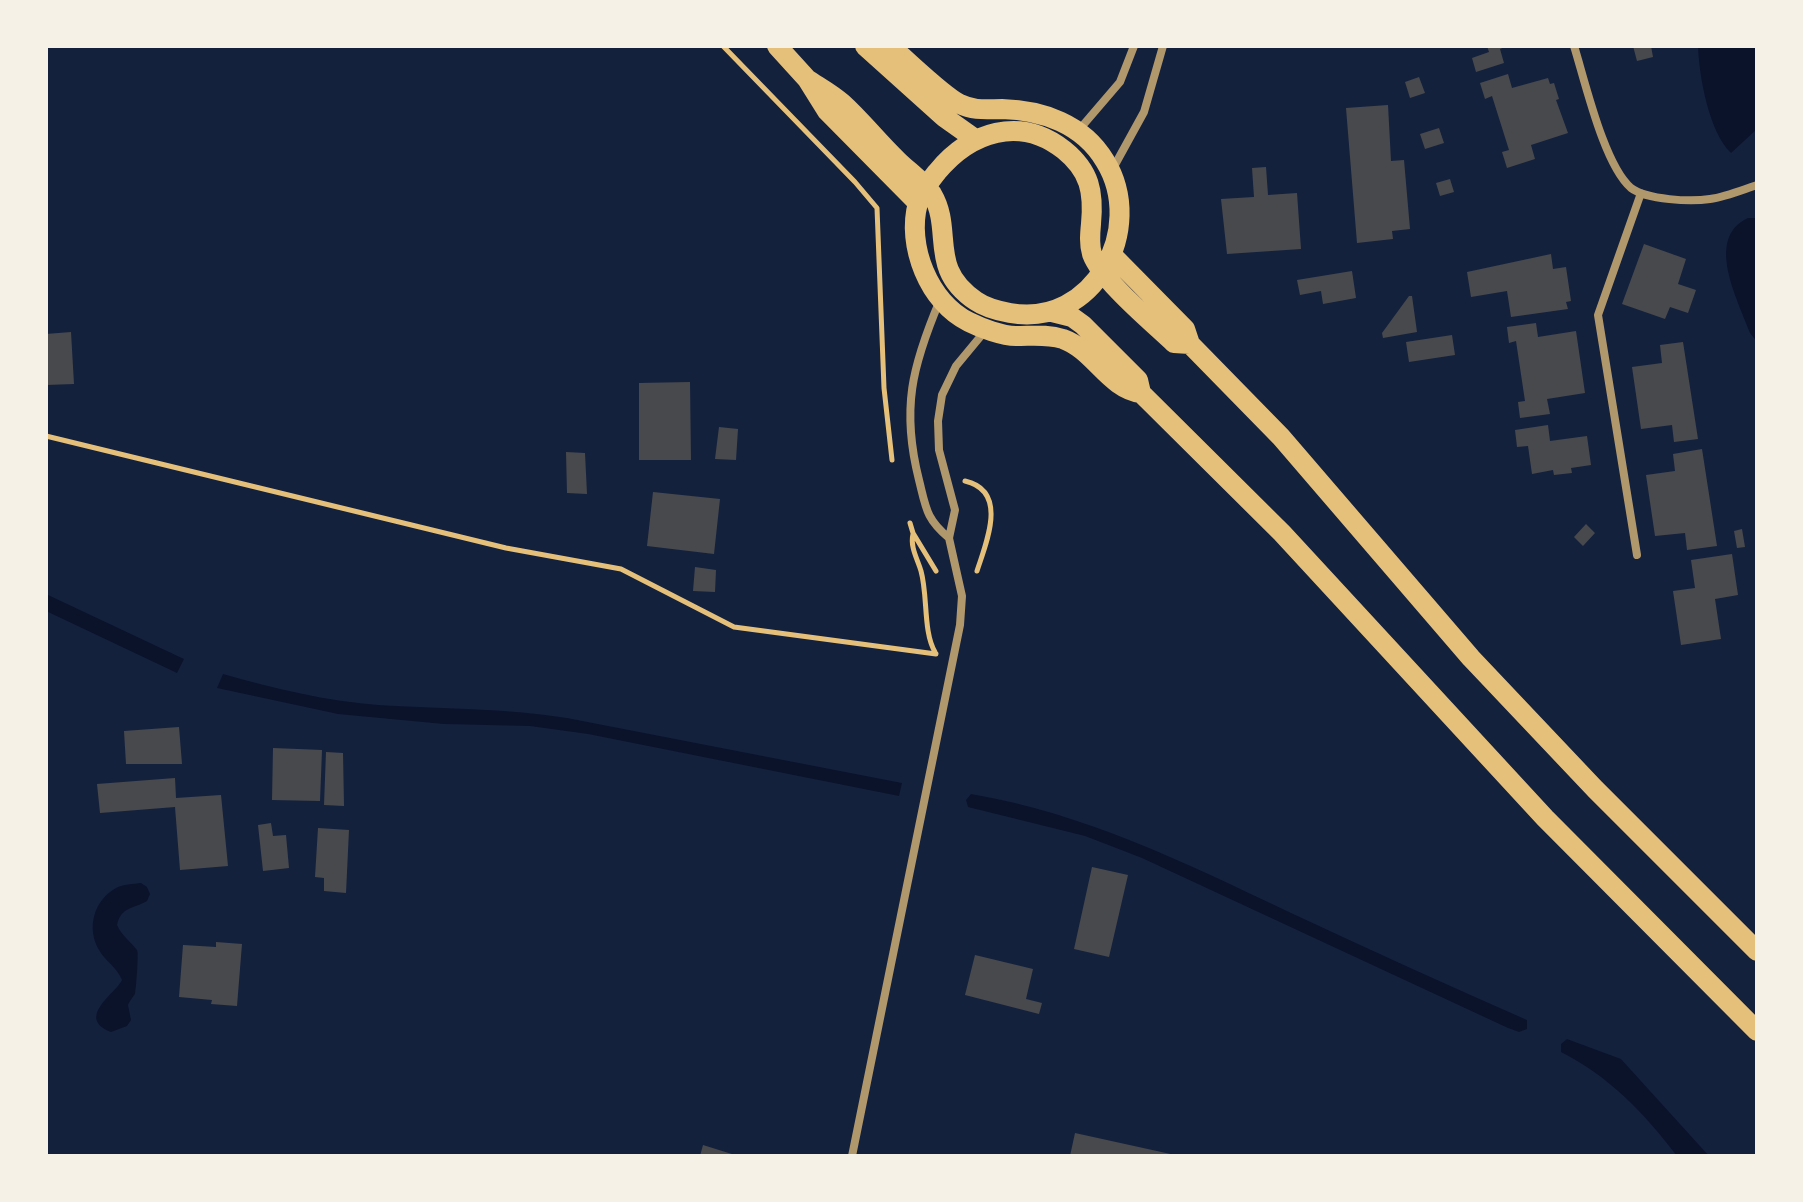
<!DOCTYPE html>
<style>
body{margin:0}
#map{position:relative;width:1803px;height:1202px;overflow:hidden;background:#14213d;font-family:"Varela Round",sans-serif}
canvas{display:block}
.frame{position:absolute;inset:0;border:48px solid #f6f1e7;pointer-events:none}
</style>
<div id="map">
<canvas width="1803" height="1202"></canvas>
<div class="frame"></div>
</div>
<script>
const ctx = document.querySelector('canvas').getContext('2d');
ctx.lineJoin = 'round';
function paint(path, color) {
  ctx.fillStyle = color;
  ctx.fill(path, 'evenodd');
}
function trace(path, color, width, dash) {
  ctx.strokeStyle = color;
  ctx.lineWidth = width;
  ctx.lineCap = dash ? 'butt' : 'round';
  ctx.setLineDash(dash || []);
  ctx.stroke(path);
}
const water = new Path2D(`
 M1698 46H1757V129L1731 153C1709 132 1699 76 1698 46Z
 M1748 218H1757V342L1750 333C1738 300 1704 238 1748 218Z
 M46 594 184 659 177 673 46 611Z
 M223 674C273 688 326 701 378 705 441 709 505 708 567 718L902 783 899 796 588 734 530 726 444 724 338 714 217 688Z
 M971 794C1084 813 1186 863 1289 912 1368 949 1447 985 1527 1020V1029L1519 1032 1508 1028 1142 858 1085 836 968 807 966 800Z
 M141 883 147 887 150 894 147 901C133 909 121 907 117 925 122 936 130 941 137 950 139 953 136 989 135 994 134 995 128 1004 128 1005L131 1020 127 1026 111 1032C75 1018 116 993 122 980 117 967 105 961 99 950 86 928 94 900 116 888 123 884 133 884 141 883Z
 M1567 1039 1621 1059 1709 1156H1677C1645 1114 1609 1076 1561 1052V1044Z`);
const building = new Path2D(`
 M1487 46H1507L1500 49 1504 63 1476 72 1472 58 1489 52Z
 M1633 46H1651L1653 57 1637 61Z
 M1508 74 1512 88 1548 78 1550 84 1554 83 1559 99 1556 100 1568 133 1531 145 1535 159 1507 168 1502 152 1509 150 1492 96 1485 99 1480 83Z
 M1419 77 1425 93 1410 98 1405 82Z
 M1388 105 1391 161 1404 160 1410 229 1392 231 1393 239 1357 243 1346 108Z
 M1439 128 1444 143 1425 149 1420 134Z
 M1266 167 1268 195 1297 193 1301 249 1227 254 1221 199 1254 197 1252 168Z
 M1450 179 1454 192 1440 196 1436 183Z
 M1644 244 1686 259 1678 284 1696 290 1688 313 1670 307 1665 319 1622 304Z
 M1551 254 1553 269 1566 267 1571 301 1566 302 1568 309 1511 317 1507 291 1471 297 1467 272Z
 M1352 271 1356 298 1323 304 1321 291 1300 295 1297 280Z
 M1409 296H1412L1417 332 1383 338 1382 333Z
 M1536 323 1538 337 1576 331 1585 393 1547 399 1550 414 1520 418 1518 402 1525 401 1516 341 1509 343 1507 327Z
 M71 332 74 384 46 385V334Z
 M1452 335 1455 355 1409 362 1406 342Z
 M1683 342 1698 439 1674 442 1672 425 1641 429 1632 367 1662 363 1660 345Z
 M690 382 691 460H639V383Z
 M1548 425 1550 441 1587 436 1591 465 1571 468 1572 473 1554 475 1553 470 1532 474 1528 446 1517 447 1515 430Z
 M719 427 738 429 736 460 715 459Z
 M1702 449 1717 546 1687 550 1685 533 1655 536 1646 475 1675 471 1673 454Z
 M566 452 585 453 587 494 567 493Z
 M653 492 720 499 714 554 647 546Z
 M1586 524 1595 533 1583 546 1574 537Z
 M1742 529 1745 547 1737 548 1734 531Z
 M1732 554 1738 595 1715 599 1721 639 1681 645 1673 591 1695 588 1691 560Z
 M695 567 716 570 715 592 693 591Z
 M179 727 182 764H126L124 731Z
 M273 748 322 750 320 801 272 800Z
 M326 752 343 753 344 806 324 805Z
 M175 778 176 798 221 795 228 866 180 870 175 807 100 813 97 784Z
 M271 823 273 836 286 835 289 868 263 871 258 825Z
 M318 828 349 830 346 893 324 891V878L315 877Z
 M1092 867 1128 875 1109 957 1074 949Z
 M216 942 242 944 237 1006 211 1004 212 1000 179 997 183 945 216 947Z
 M975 955 1033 969 1026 999 1042 1003 1039 1014 965 995Z
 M1075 1133 1175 1155V1156H1070Z
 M703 1145 735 1155V1156H700Z`);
const path = new Path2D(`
 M723 46 855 182 877 208 884 388 892 460
 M46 436 506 548 621 569 734 627 936 654
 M965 481C1009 491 986 543 977 571
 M910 523 913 533 936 571
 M913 534C910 547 917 558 921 571 928 596 923 632 935 652`);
const minor = new Path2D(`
 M1574 46C1585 81 1604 165 1631 188 1647 200 1691 202 1710 199 1725 197 1742 190 1757 185
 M1078 131 1120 82 1134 46
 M1111 172 1144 112 1163 46
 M940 300C912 366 901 409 919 480 926 508 926 519 949 538
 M1637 555 1598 315 1641 193
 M852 1156 960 625 962 596 949 538 955 510 939 450 938 421 942 395 956 366 985 331`);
const primary = new Path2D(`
 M777 46 807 79 827 111 918 203
 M865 46 944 117 975 139
 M807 79C819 87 832 94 842 103 862 121 878 142 897 160 908 171 923 181 932 194 954 231 927 268 976 301 986 308 999 311 1010 313 1093 328 1147 229 1105 161 1083 124 1042 110 1002 109 987 109 974 111 960 104 943 96 907 60 890 46
 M1112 255 1185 329 1190 344 1281 437 1471 658 1595 789 1757 951
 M1052 312 1072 317 1083 325 1138 380 1141 393 1282 533 1545 818 1757 1031
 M1141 393C1109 389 1094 350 1063 339 1047 334 1033 336 1016 336 1002 336 981 328 969 322 929 303 906 245 918 203 921 191 930 181 937 172 970 132 1020 115 1064 150 1090 171 1094 192 1091 224 1090 234 1089 244 1092 254 1102 281 1152 322 1174 343L1190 344`);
paint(water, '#0b132b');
paint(building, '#48494c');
trace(path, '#e5c07b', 5);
trace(minor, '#b1986c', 8);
trace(primary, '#e5c07b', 20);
</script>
